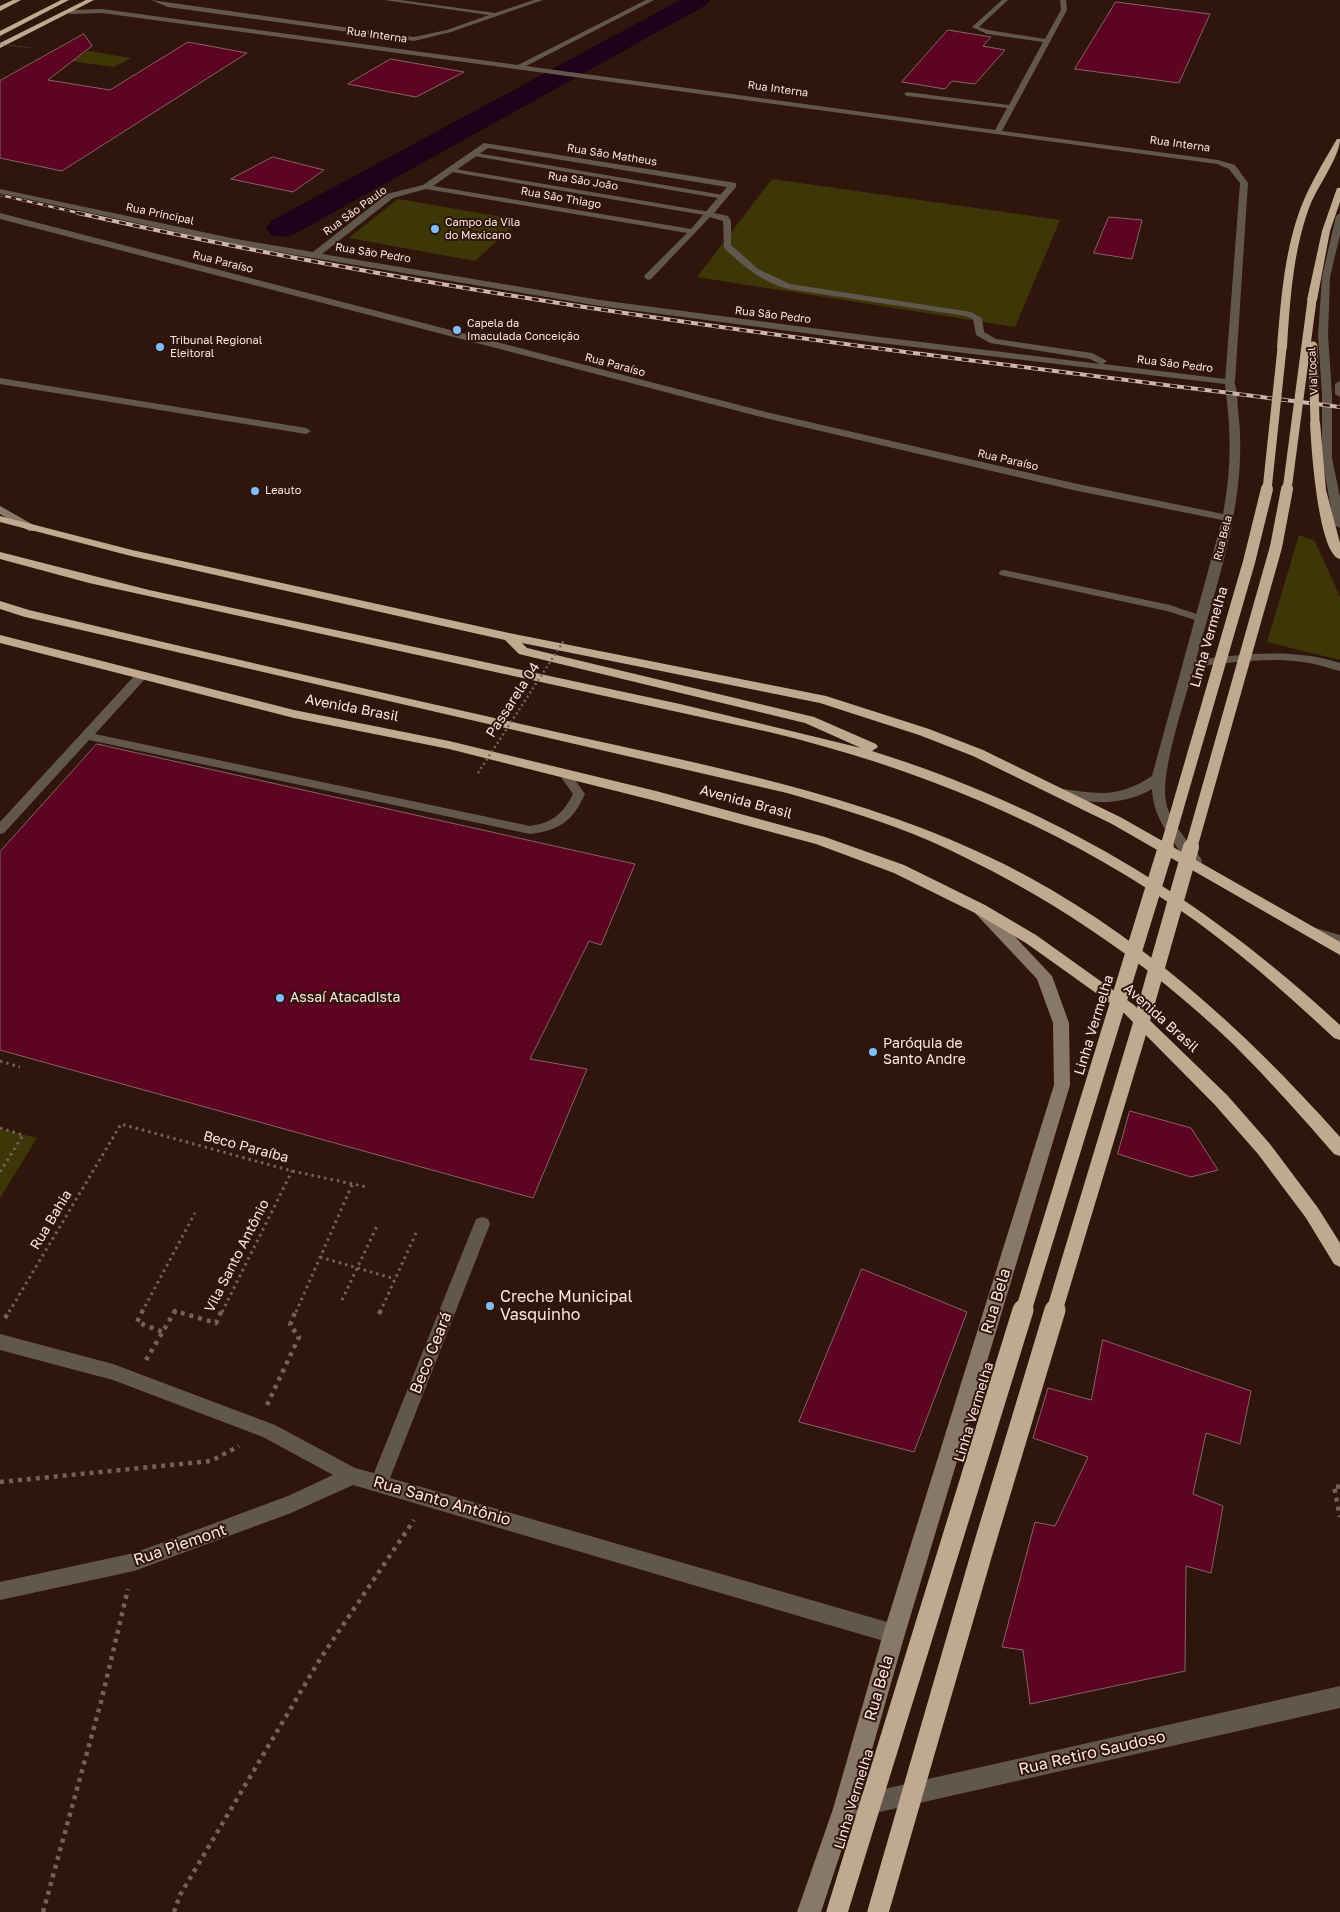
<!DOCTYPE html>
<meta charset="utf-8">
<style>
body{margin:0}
canvas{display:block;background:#2f150c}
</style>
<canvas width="1340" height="1912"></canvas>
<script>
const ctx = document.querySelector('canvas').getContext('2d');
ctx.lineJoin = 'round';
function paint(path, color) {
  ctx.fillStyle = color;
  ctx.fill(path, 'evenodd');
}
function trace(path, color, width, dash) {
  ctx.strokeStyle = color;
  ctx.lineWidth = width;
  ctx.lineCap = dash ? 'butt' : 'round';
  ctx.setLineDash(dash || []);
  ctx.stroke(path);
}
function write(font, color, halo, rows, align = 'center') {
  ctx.font = font + ' "Golos Text",sans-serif';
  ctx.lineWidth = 4;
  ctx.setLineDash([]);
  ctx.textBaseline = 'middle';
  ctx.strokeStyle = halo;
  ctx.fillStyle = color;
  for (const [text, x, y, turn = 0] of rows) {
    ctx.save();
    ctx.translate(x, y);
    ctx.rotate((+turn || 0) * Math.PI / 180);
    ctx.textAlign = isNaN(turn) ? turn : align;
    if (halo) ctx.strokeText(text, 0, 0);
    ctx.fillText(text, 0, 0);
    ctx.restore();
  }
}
const green = new Path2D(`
 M88 51 131 58 114 67 71 61Z
 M772 179 1060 220 1015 327 697 277Z
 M398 199 520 220 475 261 349 238Z
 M1299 535 1315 541 1340 597V660L1267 642Z
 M0 1129 37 1138 0 1198Z`);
const river = new Path2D(`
 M680 0H710L706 5 293 235 282 237 271 235 266 228 271 221Z`);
const building = new Path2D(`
 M1116 2 1210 14 1179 83 1075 69Z
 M948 30 991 37 983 46 1005 50 975 84 952 81 945 89 902 82Z
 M84 34 92 46 48 80 110 90 188 42 247 53 62 171 0 158V81Z
 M391 59 464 72 416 97 348 84Z
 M273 157 324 170 293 192 231 179Z
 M1109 217 1142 220 1132 259 1094 253Z
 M97 744 635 864 601 945 589 941 530 1059 587 1069 533 1198 0 1050V852Z
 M1130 1111 1191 1128 1218 1170 1191 1177 1118 1154Z
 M862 1269 967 1312 914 1452 799 1422Z
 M1103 1340 1251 1391 1240 1444 1206 1433 1193 1494 1223 1506 1211 1573 1186 1566 1185 1671 1030 1704 1023 1650 1002 1647 1035 1522 1055 1526 1088 1457 1033 1438 1048 1388 1091 1400Z`);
const pathFar1 = new Path2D(`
 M0 1061 20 1067
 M0 1128 23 1135 0 1172
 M320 1257 395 1279
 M342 1300 378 1224
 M9 1312 121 1124 292 1171 367 1187
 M142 1312 195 1213
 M175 1312H177
 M222 1312 292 1171
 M296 1312 352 1185
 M380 1312 417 1231`);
const path = new Path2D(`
 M143 1310 137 1322 163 1332
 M379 1314 381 1310
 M5 1318 10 1310
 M146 1360 175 1311 216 1323 222 1310
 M267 1405 299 1337 290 1325 296 1310
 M0 1482 211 1461 239 1446
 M1340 1487 1334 1486 1340 1517
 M43 1912 101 1702 128 1589
 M174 1912 180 1895 320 1659 414 1520`);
const lane = new Path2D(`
 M151 0 414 37 447 30 489 15 384 0H400L495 13 534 0H543L451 32 414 41 168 7Z
 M646 0H654L526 66 995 130 1007 108 907 96 904 94 907 92 1009 105 1043 42 987 34 972 27 1002 0H1008L979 27 988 30 1045 39 1061 10 1060 0H1066L1067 10 1002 131 1218 160 1235 165 1248 183 1235 382 1230 385 1225 382 1240 183 1229 169 1217 164 102 13 70 14 67 12 70 10 102 9 518 65Z
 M471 152 723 195 727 197 723 199 474 156 470 154Z
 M449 168 710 212 714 214 710 216 452 172 448 170Z
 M0 378 306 428 311 431 306 434 0 384Z
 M1004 570 1170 605 1205 617 1206 619 1201 622 1167 611 1000 575 999 573 1000 571Z
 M141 672 147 676 145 679 95 734 530 826C552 823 563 814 573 794L558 773 560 770H568L585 794C572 822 560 830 530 834L89 740 4 833 0 834V822L137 673Z
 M482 1217 488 1219 490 1224 390 1478 894 1624 901 1627 904 1634 901 1641 894 1644 353 1485 291 1513 134 1571 0 1600V1582L134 1553 288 1496 333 1475 263 1437 113 1380 0 1350V1334L113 1364 275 1425 355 1468 374 1473 474 1224 476 1219Z`);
const street = new Path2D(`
 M484 143 736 183V187L714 213 728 216 731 221V245L758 269 790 284 971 312 982 318 984 332 996 339 1092 353 1107 361 1103 364 1233 380C1238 388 1237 400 1238 410 1249 495 1218 578 1196 660 1245 654 1292 648 1340 663V671C1327 668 1315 663 1302 662 1266 657 1230 663 1194 667 1185 700 1160 772 1166 802 1170 823 1188 841 1200 857L1202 861 1200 865H1190C1173 841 1153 819 1152 789 1123 806 1095 803 1063 799L1058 797 1056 794 1058 791 1063 789C1101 794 1118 798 1152 776L1222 520 1073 490 765 418 0 219V213L766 412 1073 483 1223 514C1232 466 1231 432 1225 384L872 342 600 306 236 245 0 193V189L236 239 313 252 387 194 423 185ZM488 148 727 187 691 229 433 186ZM426 189 687 233 645 275 644 277 648 280 651 279 710 217 723 221 724 248C743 266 762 282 788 289L966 316 973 319 976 335 990 343 1090 359 1100 364 872 336 600 300 322 254 393 198Z
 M1340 213V235L1330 277 1328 336 1332 394V458L1340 497V528L1334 525 1322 458V394L1318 336 1322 277 1336 216Z
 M1340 381V397L1335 394V384Z
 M1312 927 1340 935V945L1307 936 1305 932 1307 928Z
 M1340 1686V1708L844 1820 836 1817 833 1809 836 1801 844 1798Z`);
const secondary = new Path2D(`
 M0 506 37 527 39 529 37 531H29L0 514Z
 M981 905 986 906 1052 976 1069 1023 1070 1085 905 1634 855 1809 821 1912H797L833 1809 883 1634 1054 1085 1053 1023 1037 979 976 914 974 910 976 906Z`);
const highway = new Path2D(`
 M13 0H21L0 11V6Z
 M61 0H69L0 36V31Z
 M86 0H94L0 48V43Z
 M1337 139H1340C1340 157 1316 188 1309 208 1293 252 1290 301 1287 348L1285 350H1279L1277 348C1281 301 1284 252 1301 207 1310 184 1324 161 1337 139Z
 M1337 188H1340V202L1330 231 1317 300 1312 303 1307 300 1322 231Z
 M1315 419 1320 422 1326 490 1340 543V559C1318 554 1311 444 1310 422Z
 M0 516 132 550 509 633 826 696 929 729 983 750 1122 818 1340 942V955L1112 824 973 756 919 735 820 703 522 643 527 648 814 717 876 744 878 747 872 751C1053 808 1201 896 1340 1025V1040L1334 1038C1285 992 1233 946 1177 908 1052 823 915 767 769 732L89 583 0 559V552L149 590 680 704 861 748 805 723 519 654 505 640 131 556 0 522Z
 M0 601 29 610C203 652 378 692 552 731 707 766 861 793 1004 864 1135 930 1244 1029 1340 1137V1156L1334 1154C1302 1117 1269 1080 1234 1045 1146 960 1042 891 930 841 884 821 835 807 787 793L25 617 0 609Z
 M0 635 294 710 449 741 656 791 825 837 904 865 985 905 1036 935 1134 1005 1227 1095 1270 1144 1318 1208 1340 1243V1267L1334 1264 1306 1218 1258 1154 1215 1105 1124 1013 1026 943 975 913 894 873 816 844 656 801 449 749 294 718 0 643Z`);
const railFar1 = new Path2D(`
 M0 195 83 214`);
const rail = new Path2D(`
 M78 213C493 307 918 353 1340 407`);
const pathBridgeFar1 = new Path2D(`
 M0 44 32 48`);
const pathBridge = new Path2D(`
 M478 773 565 639`);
const highwayBridgeFar3 = new Path2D(`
 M1313 346 1315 422
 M1267 490 1282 348
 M1287 490 1312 300`);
const highwayBridgeFar2 = new Path2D(`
 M1166 848 1249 562 1267 489
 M1191 848 1276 547 1287 489`);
const highwayBridgeFar1 = new Path2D(`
 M1023 1312 1166 847
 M1054 1312 1140 1027 1191 847`);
const highwayBridge = new Path2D(`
 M837 1912 1023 1310
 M878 1912 983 1549 1055 1310`);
const markers = [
 [435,229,5,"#80bdfa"],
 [457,330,5,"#80bdfa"],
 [160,347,5,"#80bdfa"],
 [255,491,5,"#80bdfa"],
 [280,998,5,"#80bdfa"],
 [873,1052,5,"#80bdfa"],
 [490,1306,5,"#80bdfa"]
];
const farStreetnames = [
 ["Rua Interna",377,35,8],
 ["Rua Interna",778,89,8],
 ["Rua Interna",1180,144,8],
 ["Rua São Matheus",612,155,9],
 ["Rua São João",583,181,9],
 ["Rua São Thiago",561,198,10],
 ["Rua São Paulo",355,211,-36],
 ["Rua Principal",160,214,12],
 ["Rua São Pedro",373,253,9],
 ["Rua Paraíso",223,262,14],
 ["Rua São Pedro",773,315,7],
 ["Rua São Pedro",1175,364,7],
 ["Rua Paraíso",615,365,15],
 ["Via Local",1313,371,-93],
 ["Rua Paraíso",1008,460,13],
 ["Rua Bela",1223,538,-76]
];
const farPoinames = [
 ["Campo da Vila",445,223],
 ["do Mexicano",445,236],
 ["Capela da",467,324],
 ["Imaculada Conceição",467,337],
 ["Tribunal Regional",170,341],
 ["Eleitoral",170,354],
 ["Leauto",265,491]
];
const streetNames = [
 ["Linha Vermelha",1209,637,-74],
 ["Passarela 04",513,700,-57],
 ["Avenida Brasil",352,708,11],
 ["Avenida Brasil",746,802,15],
 ["Avenida Brasil",1161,1018,42],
 ["Linha Vermelha",1094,1025,-73],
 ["Beco Paraíba",246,1147,15],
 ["Rua Bahia",51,1220,-59],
 ["Vila Santo Antônio",237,1256,-63],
 ["Linha Vermelha",974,1412,-73],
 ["Linha Vermelha",854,1799,-73]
];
const poiNames = [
 ["Assaí Atacadista",290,998],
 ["Paróquia de",883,1044],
 ["Santo Andre",883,1060]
];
const nearPoinames = [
 ["Creche Municipal",500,1297],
 ["Vasquinho",500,1315]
];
const nearStreetnames = [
 ["Rua Bela",996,1301,-73],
 ["Beco Ceará",431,1353,-68],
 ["Rua Santo Antônio",442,1501,16],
 ["Rua Piemont",180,1545,-19],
 ["Rua Bela",879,1688,-74],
 ["Rua Retiro Saudoso",1092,1753,-13]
];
paint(green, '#3d3708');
paint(river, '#210119');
paint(building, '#5d0422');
trace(building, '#856368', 1);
trace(pathFar1, '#776058', 3, [2.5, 4]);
trace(path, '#776058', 4.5, [4, 5]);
paint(lane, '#61574d');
paint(street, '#61574d');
paint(secondary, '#877868');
paint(highway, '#c0a98f');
trace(railFar1, '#cab6af', 2.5);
trace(rail, '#cab6af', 4);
trace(railFar1, '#2f150c', 2, [5.5]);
trace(rail, '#2f150c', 2.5, [7]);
trace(pathBridgeFar1, '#776058', 1, [1, 2]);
trace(pathBridge, '#776058', 2.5, [2, 3]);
trace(highwayBridgeFar3, '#c0a98f', 9);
trace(highwayBridgeFar2, '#c0a98f', 12);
trace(highwayBridgeFar1, '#c0a98f', 16);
trace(highwayBridge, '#c0a98f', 21);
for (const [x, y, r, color] of markers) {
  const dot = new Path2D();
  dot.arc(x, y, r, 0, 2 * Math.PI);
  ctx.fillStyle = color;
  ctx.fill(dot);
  trace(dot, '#2f150c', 2);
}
write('11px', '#fae7e1', '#2f150c', farStreetnames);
write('11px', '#fae7e1', '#2f150c', farPoinames, 'left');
write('14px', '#fae7e1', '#2f150c', streetNames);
write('14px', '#fae7e1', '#2f150c', poiNames, 'left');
write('16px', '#fae7e1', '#2f150c', nearPoinames, 'left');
write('16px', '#fae7e1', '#2f150c', nearStreetnames);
</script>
